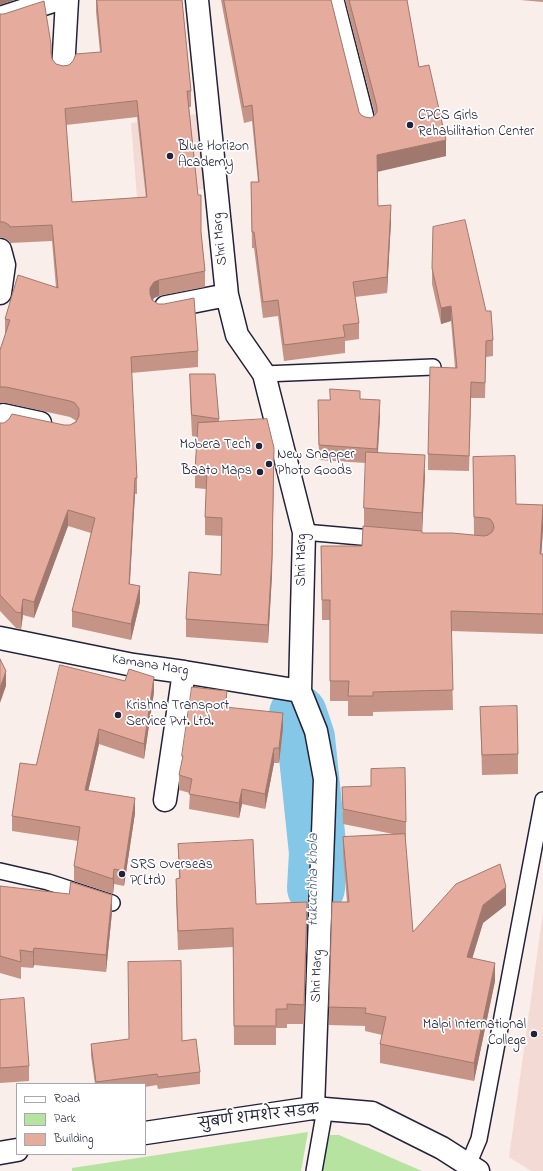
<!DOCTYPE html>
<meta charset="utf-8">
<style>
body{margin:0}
#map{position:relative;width:543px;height:1171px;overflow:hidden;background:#faeeeb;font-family:"Indie Flower",sans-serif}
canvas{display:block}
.legend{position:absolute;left:16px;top:1083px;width:130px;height:72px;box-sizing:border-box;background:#fff;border:1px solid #a7a7b1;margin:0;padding:5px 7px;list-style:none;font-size:12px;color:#22223b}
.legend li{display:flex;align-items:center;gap:8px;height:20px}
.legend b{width:20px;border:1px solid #a7a7b1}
</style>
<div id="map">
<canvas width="543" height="1171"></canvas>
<ul class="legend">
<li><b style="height:5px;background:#fff"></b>Road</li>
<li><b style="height:11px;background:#b7e3a1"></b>Park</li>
<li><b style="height:11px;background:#e5ac9d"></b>Building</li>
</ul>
</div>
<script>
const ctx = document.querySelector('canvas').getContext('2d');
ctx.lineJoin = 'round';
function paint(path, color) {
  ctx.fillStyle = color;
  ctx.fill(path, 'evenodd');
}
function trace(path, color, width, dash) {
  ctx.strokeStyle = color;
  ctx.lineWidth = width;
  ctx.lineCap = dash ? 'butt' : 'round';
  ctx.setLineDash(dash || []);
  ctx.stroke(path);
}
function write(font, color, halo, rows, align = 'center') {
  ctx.font = font + ' "Indie Flower","Playpen Sans Deva",sans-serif';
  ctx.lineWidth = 3.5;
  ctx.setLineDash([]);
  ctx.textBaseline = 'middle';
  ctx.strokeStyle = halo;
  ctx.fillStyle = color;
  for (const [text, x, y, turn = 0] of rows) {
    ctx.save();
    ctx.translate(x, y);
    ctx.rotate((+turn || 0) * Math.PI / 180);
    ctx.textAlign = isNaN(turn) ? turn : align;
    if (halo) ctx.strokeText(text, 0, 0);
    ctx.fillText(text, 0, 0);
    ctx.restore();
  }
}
const built = new Path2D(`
 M202 113 212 188 137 198 131 123Z
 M543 912V1171H531L509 1157Z`);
const green = new Path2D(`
 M308 1132 301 1171H72V1168Z
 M330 1135H339L422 1171H321Z`);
const river = new Path2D(`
 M298 714 306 738 318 853 316 888`);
const service = new Path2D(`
 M336 0 368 125
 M264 374 433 367
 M304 532 383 539
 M0 871 48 882 112 903
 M468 1165 479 1139 543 800
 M314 1171 325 1109`);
const minor = new Path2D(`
 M197 0 227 295 237 335 264 374 304 532 300 691 316 731 325 779 313 1108
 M0 18 56 0
 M63 70 67 0
 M0 250 4 265 0 293
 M166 307 227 295
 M0 427 3 415 40 423
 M0 638 133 665 184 672 300 691
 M165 800 184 672`);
const secondary = new Path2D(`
 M145 1133 313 1108 372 1113 442 1148 478 1171
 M0 1153 17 1150`);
const wall = new Path2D(`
 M96 0H182L191 91V107H189L205 271V287L159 296 154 298 153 300 198 351V367L131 373 137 478V494H135L129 584 140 602 131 640 72 627V611L91 533 68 526 34 618 23 615 21 629 16 628 0 611V423L64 425H70L76 421 75 420 70 417 6 403H0V350L5 335V319L56 288 52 241 10 243 9 241 4 238H0V14L51 56 52 59 56 64 63 66 69 65 100 52 96 12ZM137 117 146 198 72 202 66 125Z
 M221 0H331L359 112 361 115 365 117 371 118 375 115 345 0H407L419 67 446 156 378 171V206L391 221 387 293 355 297 359 323V339L345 341V353L284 361 278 316 263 318 254 248H252L251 182H258L252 121 244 123Z
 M520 0H543V2Z
 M432 268 486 311 493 340V356L486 357 485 398H471L469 471 428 470V454L455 368 451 321 441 324 432 284Z
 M190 374 219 419V422L274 466 272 575 268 643 186 637V619L221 575 222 536 205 535V517L206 489 195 488V470L197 437 192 436 190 396Z
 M360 399 380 415 378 453 425 475 422 533 474 535 473 457 516 504 543 505V530L541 554H543V634L451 631 453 710 373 712V716H348V701H330V620H322L321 546H362L364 526V508L366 463 319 460 318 415 330 400Z
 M154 692 144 759 99 744 88 791 135 813 124 886 114 884 113 894 74 881V866L78 841 12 831V816L36 765Z
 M480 707 518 754V774L482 775Z
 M283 728 279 763H274L265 809 242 804 239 818 189 809 190 793 179 790V775L182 763V756Z
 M342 787 406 822V837H405L413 932 506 905 483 923 472 958 495 981 474 1081 380 1063V1044L382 1035 365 1031V1026L329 1025V1007L347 902 343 855V837L393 834 343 824Z
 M178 844 256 904 307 922 304 1024H287V1028H276V1045H234L233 947 178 950 176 898V879L179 878Z
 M0 886 112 912 106 972 34 965 33 968 21 967V979L0 973Z
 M0 1000 29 1066V1081L0 1083Z
 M182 1041 200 1072V1084L158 1089 157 1085 145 1087V1084H95L91 1056V1044Z`);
const shadedWall = new Path2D(`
 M0 0H15L0 5Z
 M446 140V156L377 172V155Z
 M391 205V221L387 293V277Z
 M159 280V296L154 298 150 304V288L154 282Z
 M451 306V321L441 324V308Z
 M380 400V415L377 464V449Z
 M274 448 272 575 268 643V625Z
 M425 455V475L422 533V513Z
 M135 478V494L129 600V584Z
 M68 510V526L34 618V602Z
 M543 510V530L540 574V554Z
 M140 586V602L131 640V624Z
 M23 599V615L21 629V613Z
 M6 671V686L0 703V688Z
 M154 677V692L144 759V744Z
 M227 691V706L225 722V707Z
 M283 713V728L279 763V748Z
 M99 729V744L85 805V790Z
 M274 748V763L265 809V794Z
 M242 789V804L239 818V803Z
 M135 798V813L124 886V871Z
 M114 869V884L113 894V879Z
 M506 887V905L483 923 467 976V957L483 905Z
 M112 895V912L106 972V955Z
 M307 902V922L304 1024V1005Z
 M34 948V965L33 968V952Z
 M495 963V981L474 1081V1063Z`);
const building = new Path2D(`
 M97 0H182L191 91H187L198 195H201V232L205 271 159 280 154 282 150 288V294L152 300 158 304H164L194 298 198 351 131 357 137 478H135L129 584 140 586 131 624 72 611 95 518 68 510 34 602 23 599 21 613 16 612 0 595V423H4L9 419 12 414 64 425H70L76 422 79 416V409L75 403 70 401 6 387H0V350L10 320 5 319 18 275 58 288 52 225 10 227 9 225 4 222H0V14H4L44 1 51 44V53L52 59 56 64 63 66 69 65 73 61 76 54 101 52ZM137 101 147 197 72 202 65 109Z
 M224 0H331L359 112 361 115 365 117 371 118 374 116 377 112V107L349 0H407L419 67 429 65 446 140 377 155 378 206 391 205 387 277 353 282 359 323 343 325 345 337 284 345 278 300 263 302 254 232H252L251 182H259L252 105 244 107Z
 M465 220 486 311H491L493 340 486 341 485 383 471 382 469 456 428 454 430 367 457 368 451 306 441 308 432 268 433 227Z
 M190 374H215L219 419 192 415Z
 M330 389 360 391V399L380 400 377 449 319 445 318 400H330Z
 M267 419 274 448 272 557 268 625 186 619 189 572 221 575 222 518 205 517 207 471 195 470 198 423Z
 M366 452 425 455 422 513 364 508Z
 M515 456 516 504 543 505 540 554H543V614L451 611 453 690 373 692V696H348L349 681H330V600H322L321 546H362L363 526 422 531V533H452L484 536 488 535 492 532 494 528 493 523 490 519 486 518 474 517 473 457Z
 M0 659 6 671 0 688Z
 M60 665 125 681 129 669 154 677 144 744 99 729 85 790 135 798 124 871 114 869 113 879 74 866 80 827 12 816 20 763 36 765Z
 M192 687 227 691 225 707 283 713 279 748H274L265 794 242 789 239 803 189 794 192 779 179 775 183 756H182Z
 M517 706 518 754 482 755 480 707Z
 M405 768 406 822 343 809 342 787 371 786V769Z
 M405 834 413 932 456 884 500 864 506 887 483 905 467 957 495 963 474 1063 380 1044 386 1017 365 1013 366 1008 329 1007 332 902H349L343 837Z
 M253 840 256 904 307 902 304 1005 287 1004V1009H276V1026H234L233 928 178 931 176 879 180 878 178 844Z
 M71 882 112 895 106 955 34 948 33 952 20 950 21 962 0 956V886L69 894Z
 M181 961 182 1041 196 1039 200 1072 158 1077 157 1074 96 1082 91 1044 129 1039 128 962Z
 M24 998 29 1066 0 1068V1000Z`);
const markers = [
 [410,125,4,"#22223b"],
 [170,156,4,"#22223b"],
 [259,446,4,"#22223b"],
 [269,464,4,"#22223b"],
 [260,472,4,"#22223b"],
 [118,715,4,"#22223b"],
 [122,874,4,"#22223b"],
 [534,1034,4,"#22223b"]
];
const poiNames = [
 ["CPCS Girls",418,117],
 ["Rehabilitation Center",418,133],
 ["Blue Horizon",178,148],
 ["Academy",178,164],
 ["Mobera Tech",251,446,"right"],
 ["New Snapper",277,456],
 ["Photo Goods",277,472],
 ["Baato Maps",252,472,"right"],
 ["Krishna Transport",126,707],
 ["Service Pvt. Ltd.",126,723],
 ["SRS Overseas",130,866],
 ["P(Ltd)",130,882],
 ["Malpi International",526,1026,"right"],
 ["College",526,1042,"right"]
];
const streetNames = [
 ["Shri Marg",221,239,-96],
 ["Shri Marg",303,560,-90],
 ["Kamana Marg",150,666,9],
 ["Shri Marg",318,976,-88],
 ["सुबर्ण शमशेर सडक",259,1118,-7]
];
const waterNames = [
 ["tukuchha khola",315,880,-90]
];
paint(built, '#f4dad4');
paint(green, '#b7e3a1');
trace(river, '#85c7e6', 58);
trace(service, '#22223b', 18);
trace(minor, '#22223b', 25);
trace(secondary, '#22223b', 25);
trace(service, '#fff', 15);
trace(minor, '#fff', 22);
trace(secondary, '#fff', 22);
paint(wall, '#c59487');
paint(shadedWall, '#a0786e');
paint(building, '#e5ac9d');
trace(building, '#a0786e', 1);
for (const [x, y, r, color] of markers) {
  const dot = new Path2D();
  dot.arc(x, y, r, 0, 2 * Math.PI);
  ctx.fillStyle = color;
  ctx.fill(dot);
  trace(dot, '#fff', 1.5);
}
write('14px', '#22223b', '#fff', poiNames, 'left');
write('14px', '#22223b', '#fff', streetNames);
write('italic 15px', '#455c77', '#fff', waterNames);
</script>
